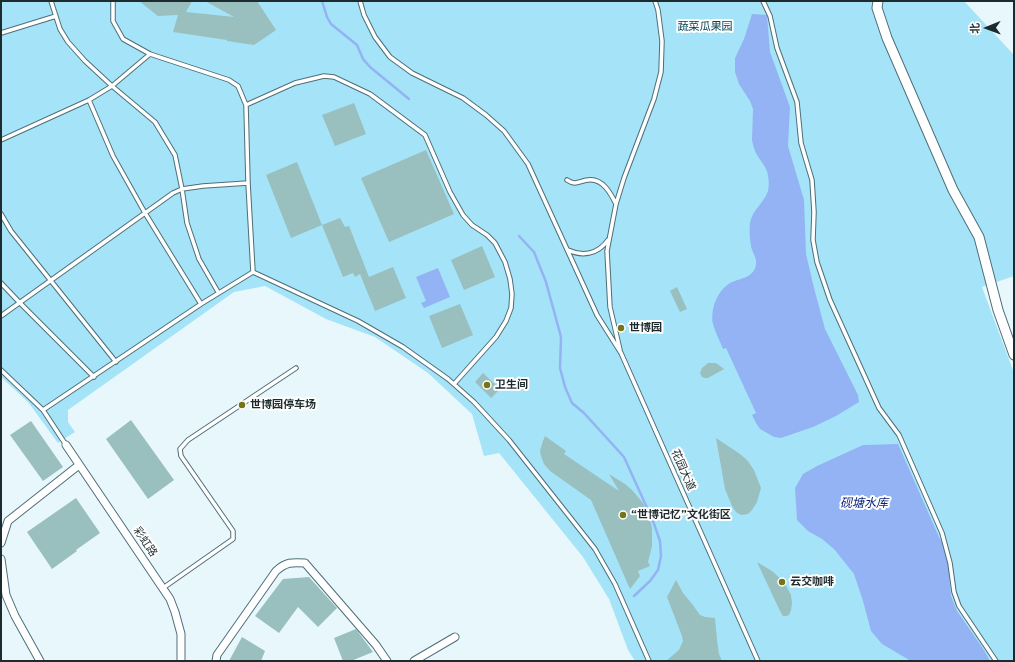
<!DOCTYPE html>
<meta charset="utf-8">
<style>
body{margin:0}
#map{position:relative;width:1015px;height:662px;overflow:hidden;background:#e8f7fb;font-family:"IBM Plex Sans","Noto Sans SC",sans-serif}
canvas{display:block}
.frame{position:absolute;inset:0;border:2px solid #1d2b2f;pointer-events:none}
.north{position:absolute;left:967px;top:8px;width:40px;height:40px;-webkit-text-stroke:3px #fff;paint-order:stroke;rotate:269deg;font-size:11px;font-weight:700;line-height:16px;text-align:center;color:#1d2b2f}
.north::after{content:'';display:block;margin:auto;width:14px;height:18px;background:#1d2b2f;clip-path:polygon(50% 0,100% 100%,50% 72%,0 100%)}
</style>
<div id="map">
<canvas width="1015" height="662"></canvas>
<div class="frame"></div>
<div class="north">北</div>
</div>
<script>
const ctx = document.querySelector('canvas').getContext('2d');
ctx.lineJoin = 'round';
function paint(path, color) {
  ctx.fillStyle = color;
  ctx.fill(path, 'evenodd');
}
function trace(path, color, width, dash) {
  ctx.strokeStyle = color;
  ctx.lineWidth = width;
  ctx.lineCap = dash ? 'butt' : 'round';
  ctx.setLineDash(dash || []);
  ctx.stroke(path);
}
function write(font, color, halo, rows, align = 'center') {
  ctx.font = font + ' "IBM Plex Sans","Noto Sans SC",sans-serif';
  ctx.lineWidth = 4;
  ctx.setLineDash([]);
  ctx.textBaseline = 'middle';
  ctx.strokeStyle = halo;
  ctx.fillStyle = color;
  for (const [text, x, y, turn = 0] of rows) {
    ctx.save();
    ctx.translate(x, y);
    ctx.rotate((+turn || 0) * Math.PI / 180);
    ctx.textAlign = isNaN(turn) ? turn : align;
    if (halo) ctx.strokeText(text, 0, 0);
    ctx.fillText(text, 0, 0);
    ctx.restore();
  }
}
const green = new Path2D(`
 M1 1H964L1014 55V276L982 287 1014 373V661H635L628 650 609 599 583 557 499 453 484 456 472 414 428 373 375 337 326 319 265 286 234 292 68 410V422L75 432 58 443 28 402 1 377Z`);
const water = new Path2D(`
 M752 14 767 15 770 52 790 107 788 146 804 200 806 254 814 288 825 329 858 395 859 402 836 416 813 427 781 438 774 437 760 429 756 423 752 415 756 413 726 348 723 349C720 341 715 332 713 324 710 310 717 291 730 283 739 278 753 279 756 265 757 259 754 255 752 250 750 243 749 231 750 223 752 210 764 203 768 191 769 186 769 181 768 176 767 167 761 162 757 155 754 150 753 145 752 140L753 109 750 101 739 84 735 72V58L744 39Z
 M438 268 450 297 424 308 421 303 426 301 416 277Z
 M898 444 939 537 947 552 951 596 957 611 984 650 990 661H911L882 644 871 631 863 601 854 574 834 549 822 539 808 531 797 520 795 488 803 474 817 466 863 445Z`);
const stream = new Path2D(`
 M322 1 327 17 331 24 357 45 363 59 370 67 409 99
 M519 236 534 252 546 282 561 337 560 368 565 387 572 403 584 413 624 457 653 521 660 541 661 556 658 570 650 581 634 596`);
const building = new Path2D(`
 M139 1H192L186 12 234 17 205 1H257L276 30 254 45 227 41V40L173 32 178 15 158 16Z
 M354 103 366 134 335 146 322 115Z
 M426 150 454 214 389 242 361 178Z
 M297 162 322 225 291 238 266 175Z
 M340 218 345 227 349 226 369 277 393 267 406 298 375 311 360 274 355 277 353 273 343 277 322 225Z
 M482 246 495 277 464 290 451 260Z
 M677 287 687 309 680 312 670 291Z
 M460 304 473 335 442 348 429 316Z
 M708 363H716L724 369 708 378H705L702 377 700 373 702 368Z
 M483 373 500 389 491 398 475 382Z
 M131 420 174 480 148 499 106 439Z
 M31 421 63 467 43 481 10 435Z
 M545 436 566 451 564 454 619 491 609 474 625 484 632 490 643 503 650 520 652 528V546L648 562 650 566 638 571 640 576 630 589 591 500 550 471 544 464 541 456 540 451 543 441Z
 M716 438 740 454 747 460 754 470 761 488 757 502 752 510 748 514 742 515 739 514 736 512 732 506 725 489Z
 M76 498 100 533 76 550 77 551 52 569 27 532Z
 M757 562 772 571 784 582 791 595 792 603 791 610 789 615 786 616H783L780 611Z
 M309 577 337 608 318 627 298 607 279 633 255 616 283 579Z
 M676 580 683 593 693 605 697 611 700 615 705 617 715 618 717 640 719 654 722 661H666L679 650 683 641 682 636 667 597Z
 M356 629 373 652 351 661H343L334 638Z
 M242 637 265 651 261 661H229Z`);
const service = new Path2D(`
 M51 1 60 29 68 42 85 61 112 86 155 122 175 155 182 189 187 223 199 259 218 292
 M113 1V21L123 39 150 54 229 80 238 86 246 105 295 83 324 76 334 77 370 94 425 135 450 192 463 215 472 225 487 235 495 243 505 262 510 279 512 294 511 308 506 321 496 337 454 384
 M360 1 364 15 375 37 390 57 412 73 463 98 486 115 504 131 528 164 597 315 621 353 758 661
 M763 1 770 16 777 48 797 102 801 143 812 180 814 212 813 240 817 262 830 300 879 408 899 435 942 533 950 563 954 592 959 606 996 661
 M1 33 56 16
 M89 100 113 156 145 213 201 304
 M246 105 248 183 253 272
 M1 140 89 100 112 86 150 54
 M567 180C576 186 579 181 588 180 603 178 611 194 616 204
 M1 214 11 231 116 362
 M568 250C583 257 598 254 608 240
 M253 272 358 321 403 347 448 379 474 402 509 440 595 549 615 584 649 661
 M1 283 20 303 94 377
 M1 316 173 193 182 189 203 186 248 183
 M620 350 610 307 607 251 616 204 624 178 654 99 661 72 662 41 658 10 655 1
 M1 370 43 410 66 445
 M43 410 201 304 253 272
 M163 588 233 539V531L181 456 180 449 188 440 296 368`);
const minor = new Path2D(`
 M66 445 170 599 175 612 181 634V661
 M1 543 8 521 79 465
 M1 559 6 595 15 616 40 661
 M216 661 217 655 276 571C286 562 292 562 305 563L376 645 387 661
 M414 661 455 637`);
const tertiary = new Path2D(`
 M878 1 877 8 887 38 953 190 979 237 998 310 1014 355`);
const markers = [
 [621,328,4,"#777418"],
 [487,385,4,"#777418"],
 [242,405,4,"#777418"],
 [623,515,4,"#777418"],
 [782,582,4,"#777418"]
];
const parkNames = [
 ["蔬菜瓜果园",705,27]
];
const poiNames = [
 ["世博园",629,328],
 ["卫生间",495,385],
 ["世博园停车场",250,405],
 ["“世博记忆”文化街区",631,515],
 ["云交咖啡",790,582]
];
const streetNames = [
 ["花园大道",683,470,66],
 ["彩虹路",145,542,56]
];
const waterNames = [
 ["砚塘水库",864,504]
];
paint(green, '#a5e4f8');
paint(water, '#94b3f4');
trace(stream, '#94b3f4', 2.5);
paint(building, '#99bfbf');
trace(service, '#4e6e78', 5.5);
trace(minor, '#4e6e78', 9);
trace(tertiary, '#4e6e78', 11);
trace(service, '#fff', 3.5);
trace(minor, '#fff', 7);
trace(tertiary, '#fff', 9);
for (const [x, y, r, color] of markers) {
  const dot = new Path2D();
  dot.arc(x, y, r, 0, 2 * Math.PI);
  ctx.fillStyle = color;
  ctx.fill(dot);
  trace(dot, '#fff', 1.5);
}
write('11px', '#044251', '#fff', parkNames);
write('bold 11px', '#1d2b2f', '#fff', poiNames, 'left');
write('11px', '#1d2b2f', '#fff', streetNames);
write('italic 12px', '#08247e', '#fff', waterNames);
</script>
